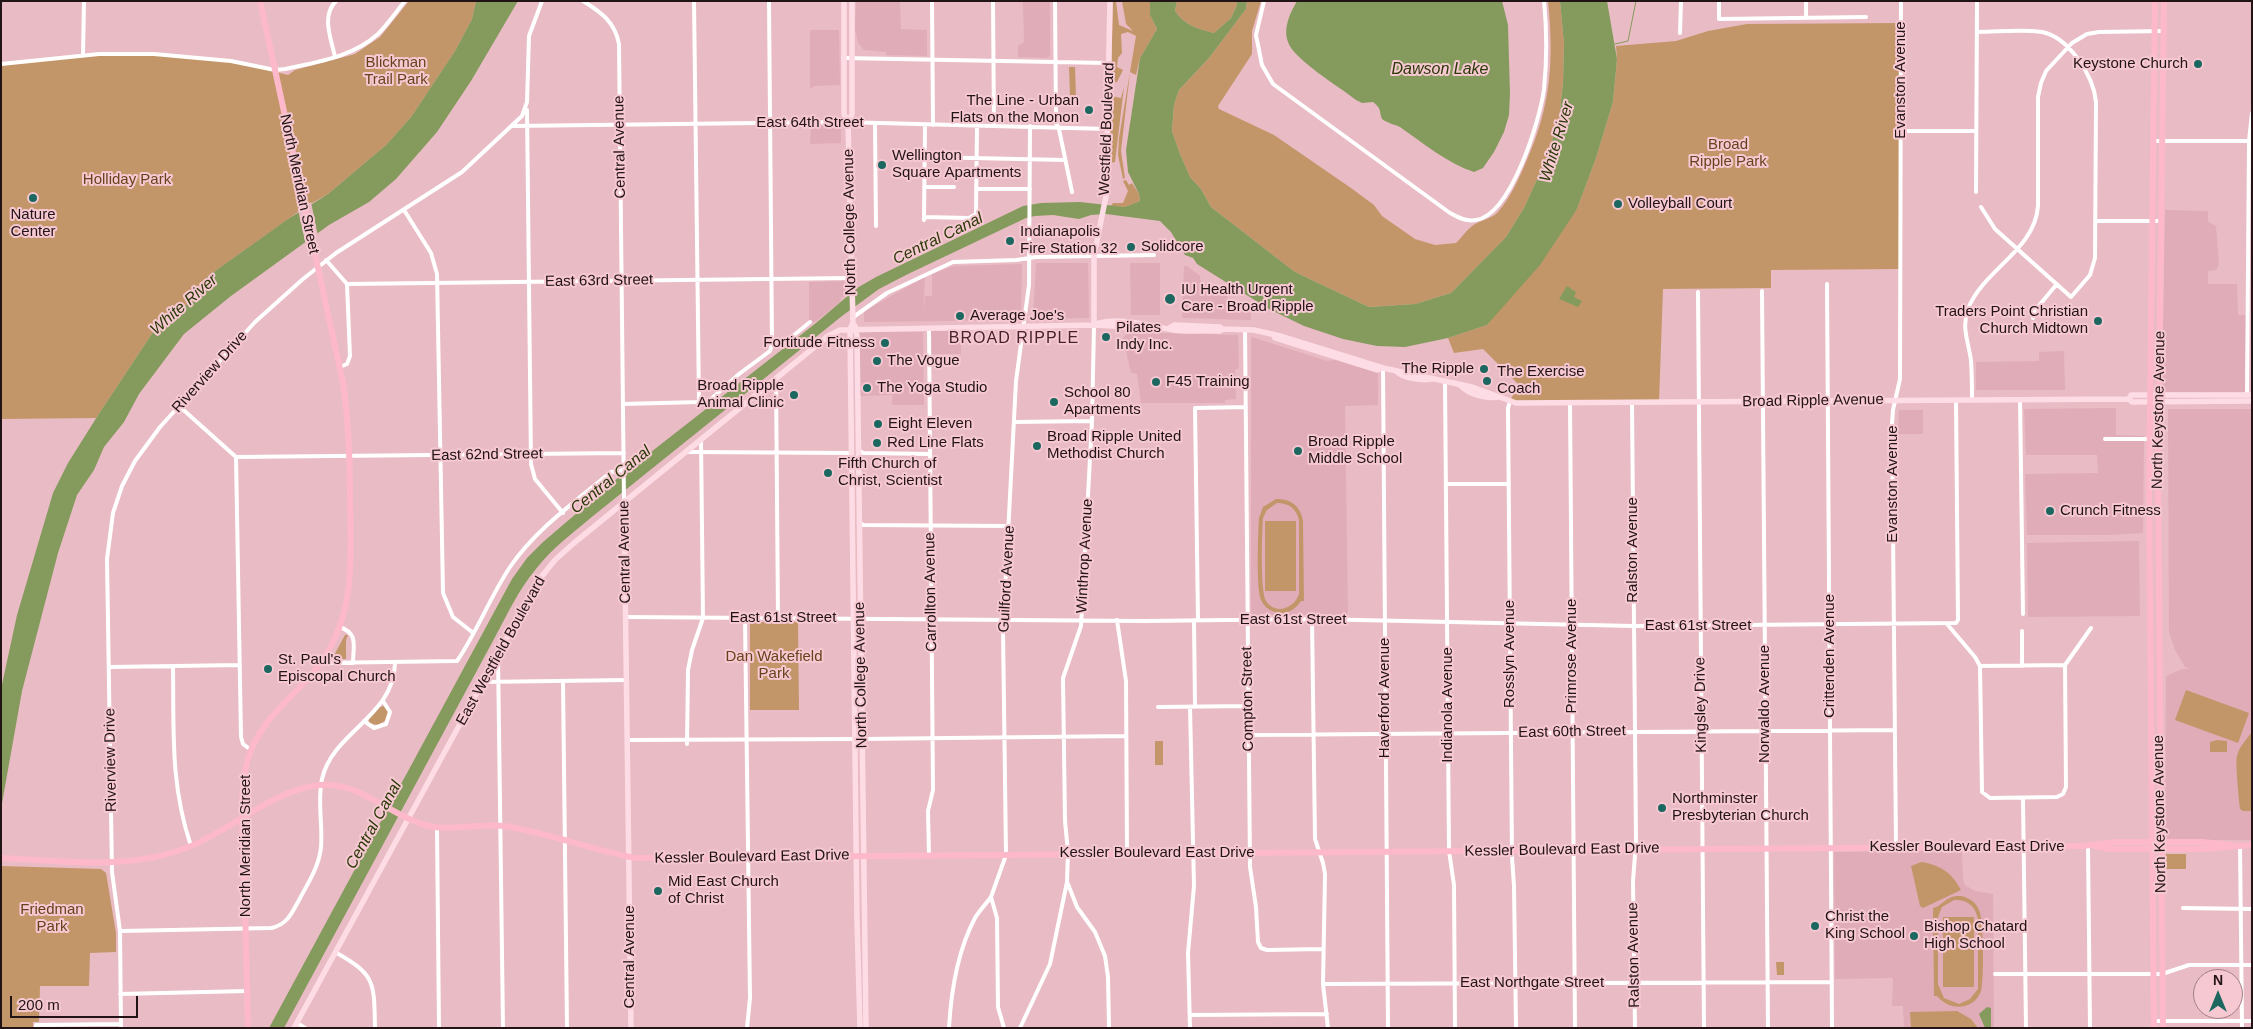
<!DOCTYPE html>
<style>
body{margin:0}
#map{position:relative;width:2253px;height:1029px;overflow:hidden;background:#e9bbc4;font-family:Helvetica,sans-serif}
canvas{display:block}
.frame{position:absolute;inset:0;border:2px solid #221316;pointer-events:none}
.north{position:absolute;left:2193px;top:969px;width:50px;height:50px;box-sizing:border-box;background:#f6c8d1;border:1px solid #a18086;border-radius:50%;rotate:0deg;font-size:14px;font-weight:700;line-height:20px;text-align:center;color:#221316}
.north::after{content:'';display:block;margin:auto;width:18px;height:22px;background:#1c675f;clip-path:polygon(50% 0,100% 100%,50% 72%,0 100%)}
.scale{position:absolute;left:10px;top:996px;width:128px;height:22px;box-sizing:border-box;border:2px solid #221316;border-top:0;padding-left:6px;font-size:15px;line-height:18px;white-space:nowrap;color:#221316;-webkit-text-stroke:4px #f6c8d1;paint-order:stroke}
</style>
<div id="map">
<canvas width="2253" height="1029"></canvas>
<div class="frame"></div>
<div class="north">N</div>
<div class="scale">200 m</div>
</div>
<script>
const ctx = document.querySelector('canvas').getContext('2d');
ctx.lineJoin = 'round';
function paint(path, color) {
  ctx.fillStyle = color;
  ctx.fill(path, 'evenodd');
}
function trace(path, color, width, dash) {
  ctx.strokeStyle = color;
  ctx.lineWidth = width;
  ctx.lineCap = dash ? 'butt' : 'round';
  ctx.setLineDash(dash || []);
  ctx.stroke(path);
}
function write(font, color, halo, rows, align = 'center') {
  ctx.font = font + ' Helvetica,sans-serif';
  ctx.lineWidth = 4;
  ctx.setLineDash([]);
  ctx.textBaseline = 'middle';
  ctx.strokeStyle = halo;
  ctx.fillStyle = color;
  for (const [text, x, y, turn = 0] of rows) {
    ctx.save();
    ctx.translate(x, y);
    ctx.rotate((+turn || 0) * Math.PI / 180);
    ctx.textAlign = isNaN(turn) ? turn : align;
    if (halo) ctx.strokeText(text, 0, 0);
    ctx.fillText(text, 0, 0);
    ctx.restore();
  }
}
const built = new Path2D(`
 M856 1H900L901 29 927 30V56L886 55V52L864 50 858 43 855 29Z
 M1023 1H1050V56L1046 58 1018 57V46L1024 42Z
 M810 30H839L840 85 814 86 810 89Z
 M811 126H841V143L810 144Z
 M2165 210 2208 211V222L2216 226 2219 264 2216 270 2208 271V284H2237L2238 315H2246L2245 392H2163L2162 389Z
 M1036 263H1088L1089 318 1033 319Z
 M1130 263H1160V315H1131Z
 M1022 264 1021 320 864 322V311L925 277 923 315 925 296H932V274L953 266Z
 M1184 266H1187L1200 276 1201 284H1212L1216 292 1227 293 1228 306H1236L1237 310 1251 311V320L1182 318Z
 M844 281 846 296 841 297 840 302 815 322H809V282Z
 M930 331H961V354H930Z
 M859 332H923L924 405H892V395L860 396Z
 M1128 332 1238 335 1239 368 1235 370 1236 399 1225 400V403H1141L1137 374 1131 373 1123 338Z
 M1252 337 1327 361 1336 360 1378 373V405L1345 406 1348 615H1251V339Z
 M2064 351 2065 390H1976V362L2039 361V352Z
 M2116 408V435L2144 436 2143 533 2108 535H2027L2025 474 2098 473 2097 455H2026L2024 409Z
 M2168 409H2252V840H2165L2166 676 2182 669H2190L2185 667 2175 650 2169 632Z
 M1899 410H1923V434H1898Z
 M2139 541 2140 616 2028 617 2027 543Z
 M1962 851 1963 879 1965 885 1975 891 1993 894 1994 1028H1904L1903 1006H1892L1893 978 1835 979 1834 852Z`);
const green = new Path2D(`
 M409 1H476L472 19 455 51 411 117 386 145 328 194 305 207 208 276 195 300 166 317 155 329 96 418 1 419V64L83 55 154 54 232 61 288 75 295 70 355 54 380 37Z
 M1113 1H1116L1119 25 1133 31 1126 24 1122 1H1150V15L1157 29 1140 58 1136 75 1130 72 1121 151 1125 178 1123 179 1118 155 1119 138 1136 36 1128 32 1121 34 1122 53 1118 58 1117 67 1123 70 1117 82 1111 83Z
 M1177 1H1236L1237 5 1231 18 1214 33C1198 29 1184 25 1175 11Z
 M1247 1H1261L1252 31V54L1218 106 1219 109 1274 135 1351 188 1374 205 1382 216 1415 239 1435 245 1456 243C1461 238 1466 231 1472 226 1480 220 1490 220 1498 212 1510 198 1519 179 1526 162 1551 106 1554 61 1548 1H1560L1564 44 1563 82 1559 120 1544 164 1524 208 1506 237 1451 293 1415 304 1369 307 1295 272 1211 207 1201 189 1190 177 1180 154 1172 131 1174 105 1179 90 1209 58 1246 9Z
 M1901 23 1900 269 1771 270V288L1663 289 1659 402H1509L1519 385 1483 349 1454 353 1448 338 1487 325 1577 209 1596 158 1613 102 1617 59 1616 46 1676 41 1708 31 1747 24Z
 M1069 67H1075L1076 98 1074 99V103H1072V95H1070Z
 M1124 87 1115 162 1110 163V184L1111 96 1121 98Z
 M1126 180 1129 185 1132 183 1139 194 1140 201 1125 207 1111 206 1113 203H1123L1128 191 1123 181Z
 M1276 499C1291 498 1301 507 1303 521L1304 601H1301C1296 609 1288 614 1279 613 1271 612 1264 607 1261 600 1256 589 1258 532 1259 518L1263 507ZM1277 503C1289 503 1297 509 1299 521V594C1294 609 1275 615 1266 601 1260 591 1262 532 1263 518L1267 510Z
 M1265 521H1296V591H1265Z
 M750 622H798L799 710H750Z
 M345 635H348L346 640V659H332Z
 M2186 690 2249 713 2238 743 2175 720Z
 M384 706 388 711 386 720 378 725 369 723V719L380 707Z
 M2252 732V811H2243L2240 809C2239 799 2235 762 2237 756 2239 747 2246 740 2252 732Z
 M2217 740 2227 741V752H2210V742Z
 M1155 741H1163V765H1155Z
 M2166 854H2186V869H2166Z
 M1921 862C1941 865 1952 873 1961 890L1923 908 1920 906 1911 866Z
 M1 866 101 869 106 873 116 933V952L90 953 89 986H40L39 1022H33V1028H1Z
 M1961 896C1969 898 1976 902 1979 910 1984 918 1984 982 1981 991 1974 1011 1949 1011 1937 996H1934L1933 908C1944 905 1946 895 1961 896ZM1954 900C1967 899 1976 906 1978 920V989L1970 999 1959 1004 1944 998 1938 984V917L1942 907Z
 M1943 917H1974V987H1943Z
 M1776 962H1784V975H1777Z
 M1957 1011 1971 1019 1978 1028H1911L1910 1012Z`);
const water = new Path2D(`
 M476 1H518L471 81 437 132 396 179 369 202 329 225 231 296 184 334 139 394 124 422 104 447 94 470 77 495 58 553 22 691 1 809V689L17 615 53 493 68 463 100 412 155 329 166 317 195 300 208 276 288 219 328 194 386 145 411 117 455 51 472 19Z
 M1150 1H1177L1175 11C1184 25 1198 29 1214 33L1231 18 1237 5 1236 1H1247L1246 9 1209 58 1179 90 1174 105 1172 131 1180 154 1190 177 1201 189 1211 207 1295 272 1369 307 1415 304 1451 293 1506 237 1524 208 1544 164 1559 120 1563 82 1564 44 1560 1H1607L1617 59 1613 102 1596 158 1577 209 1540 265 1487 325 1448 338 1405 347 1377 346 1343 339 1304 326 1269 309 1197 264 1193 258 1185 255 1171 232 1160 221 1106 214 1091 215 1079 219 1053 215 1035 216 1026 218 908 274 879 289 842 316 593 516C573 533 552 548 536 569 519 589 507 615 494 639L284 1028H269L512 579 527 558 543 542 619 477 816 323 857 288 876 277 1023 206 1041 203 1080 202 1125 207 1140 201 1139 194 1128 172 1126 150 1140 58 1157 29 1150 15Z
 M1297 1H1502L1508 25 1510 94 1509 115 1504 132 1494 152 1483 168 1474 172C1447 163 1423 143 1400 127 1396 125 1385 122 1382 119 1379 111 1382 109 1373 102L1362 103 1356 100C1340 87 1294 60 1288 42 1283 28 1290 13 1297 1Z
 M1567 286 1576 292 1574 297 1582 301 1578 307 1559 299Z
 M1987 1007 1991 1008V1028H1985L1979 1014Z`);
const pier = new Path2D(`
 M311 202 318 236 306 245 298 210Z`);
const stream = new Path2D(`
 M1615 44 1628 41 1636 1`);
const street = new Path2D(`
 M583 1C601 12 615 22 619 44L624 501
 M694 1 699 402
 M769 1 772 344
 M932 1 933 125
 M993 1 994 126
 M1055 1 1056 123 1059 129 1072 192
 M1264 1 1256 35 1262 65 1273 84 1450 213C1458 217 1466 222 1476 220 1511 215 1540 120 1544 89 1547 60 1547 31 1544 1
 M1719 1V19L1866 17
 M1806 18V1
 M1977 32C1997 32 2022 29 2042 32 2069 37 2094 77 2096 102L2095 258 2090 275 2071 297 1995 229 1981 207
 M1680 33 1681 1
 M83 55 84 1
 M335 57C331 38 321 16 336 1
 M843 58 1108 63
 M1 64 99 54H154L231 61 275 70 285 69C317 62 353 57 378 34 388 24 396 12 405 1
 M527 110 531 464 535 479 563 513
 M875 123 876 226
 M512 126 841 122 1108 129
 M1901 131H1976
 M2154 141H2252
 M925 157 1065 160
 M924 187H954
 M977 189H1030
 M1976 192 1977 3
 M404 210 431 253 437 274 443 593 453 617 472 632
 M924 217 969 218 976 214 977 125
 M924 220 925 125
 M2096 221H2161
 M326 260 347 284 350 356 347 364 340 367
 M347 284 851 278
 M1827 284 1832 1028
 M1762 291 1768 1028
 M1698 292 1704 1028
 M852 318 887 293 953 262 1016 260 1036 257 1154 255
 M2033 318 2036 309 2057 284
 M1245 329 1250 867 1256 907 1258 942 1261 948 1267 950 1323 949
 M1383 368 1388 1028
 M776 378 778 618
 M1445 382 1449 851 1454 885 1455 1028
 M2247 395 2249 141 2252 113
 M2020 399 2023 614
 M1972 400C1972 387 1972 374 1971 361 1969 343 1961 328 1968 309 1983 270 2035 250 2038 206V97L2041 83 2046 71 2072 43 2087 34 2099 32 2164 31
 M1510 401 1508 408 1512 857 1514 886 1516 1028
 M1570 403 1575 1028
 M1632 403 1636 842 1633 881 1635 1028
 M623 404 699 402 710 400 739 374 770 351 772 344 788 340 810 322
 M179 406 236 457 241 737 243 744 251 750
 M1014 422 1092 421
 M2105 439H2149
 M858 450 863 453 930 454
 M687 452 852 453
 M236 457 624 453
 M1446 484H1509
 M860 523 863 525 1009 526
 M626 617 1144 621 1312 619 1634 626 1956 623 1958 620 1956 400
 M745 618 750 998 747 1028
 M1312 619 1315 839 1323 863 1325 874 1323 984 1328 1028
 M1117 620 1126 681 1127 853
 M1194 620 1195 707
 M1198 620 1195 408 1246 407
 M1947 624 1975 657 1980 666 2065 665 2091 628
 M340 627C359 634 353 646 353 663
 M2022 631V666
 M498 655 503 1028
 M320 663 457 661C477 632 490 597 510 567 536 529 576 501 611 472L624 470
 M173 666C174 731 170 784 191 846
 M1980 666 1982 792 1990 798 2057 797 2063 794 2066 787 2065 665
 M110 667 239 665
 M563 681 567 1028
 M482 682 627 680
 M1158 707 1248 706
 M1190 707 1194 886 1188 953 1190 1028
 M364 721 374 728 386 724 390 712 383 701
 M1248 735 1895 730
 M862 739 1126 736
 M628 740 856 739
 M687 744 688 670 692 650 703 618 701 439
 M2023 798 2026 1028
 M437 828 439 1028
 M2240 845 2242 1028
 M2088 846 2090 1028
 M1896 847 1892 424 1893 410 1900 379 1901 1
 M929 856 928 811 933 790 929 328
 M1068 884 1077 907 1095 932 1105 956 1108 977 1109 1028
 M2183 908 2252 909
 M120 931 271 928C287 925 292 913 299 900 308 883 319 867 321 847 323 825 317 801 322 779 333 731 394 717 395 663
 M335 952C376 975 374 982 375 1028
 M1995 974H2162L2189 965H2252
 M1323 984 1831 982
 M120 994 247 991
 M1190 1015 1327 1014
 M2154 1021H2252
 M297 1023 305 1028
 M36 1028V1025L121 1024
 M121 1028 120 931 112 872 107 559 113 513 122 486 135 461 160 427 255 322 303 279 336 253 462 172 522 116 527 102 529 36 542 1
 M949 1028C951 992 958 950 975 918 979 911 986 904 991 897
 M1004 1028 998 1007 997 918 991 897 1006 855 1003 630 1016 381 1029 285 1030 126
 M1020 1028 1050 964 1067 882 1068 852 1065 821 1063 678 1081 626 1092 421 1094 325`);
const secondary = new Path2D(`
 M844 1V114L848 122 853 323 850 329 857 921 860 1028
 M848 122 852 114V1
 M1096 324C1120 316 1149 326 1173 330 1188 332 1204 330 1220 331L1222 329
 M1094 325V256L1106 196 1110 1
 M855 326 857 336 866 1028
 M1169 328 1174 325 1220 327 1222 329 1254 330 1280 336 1383 368 1472 387 1516 403 2129 399 2132 402 2252 401
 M1273 334 1275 338 1377 370 1383 368
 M1396 371C1403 378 1421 381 1431 379
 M1461 386C1469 394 1486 399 1498 397
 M2129 399 2131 395H2252
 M624 501 631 1028
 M294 1028 538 581 555 560 574 543 828 336 840 330 1094 325 1149 328 1154 326`);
const primary = new Path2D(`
 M2095 846 2110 849H2203L2252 845
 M1 858C66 861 130 871 191 846 235 828 272 790 320 785 361 782 389 815 425 825 450 832 478 823 504 826 549 833 592 850 636 858L2083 846 2115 842H2202L2232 845
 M248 1028C247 973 245 919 244 865 243 831 238 793 248 759 260 717 298 695 322 661 356 612 351 556 350 500 350 461 349 422 343 383L260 1
 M2154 1028 2149 496 2155 1
 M2163 1028 2158 468 2164 1`);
const markers = [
 [2198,64,5,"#1c675f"],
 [1089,110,5,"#1c675f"],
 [882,165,5,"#1c675f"],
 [33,198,5,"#1c675f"],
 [1618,204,5,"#1c675f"],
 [1010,241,5,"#1c675f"],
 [1131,247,5,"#1c675f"],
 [1170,299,6,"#1c675f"],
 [960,316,5,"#1c675f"],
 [2098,321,5,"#1c675f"],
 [1106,337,5,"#1c675f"],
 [885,343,5,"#1c675f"],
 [877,361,5,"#1c675f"],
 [1484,369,5,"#1c675f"],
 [1487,381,5,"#1c675f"],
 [1156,382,5,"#1c675f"],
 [867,388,5,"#1c675f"],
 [794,395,5,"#1c675f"],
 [1054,402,5,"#1c675f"],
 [878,424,5,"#1c675f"],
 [877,443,5,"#1c675f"],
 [1037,446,5,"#1c675f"],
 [1298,451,5,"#1c675f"],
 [828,473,5,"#1c675f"],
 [2050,511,5,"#1c675f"],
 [268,669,5,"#1c675f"],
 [1662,808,5,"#1c675f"],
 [658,891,5,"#1c675f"],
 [1815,926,5,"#1c675f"],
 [1914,936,5,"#1c675f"]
];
const parkNames = [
 ["Blickman",396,63],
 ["Trail Park",396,80],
 ["Broad",1728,145],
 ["Ripple Park",1728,162],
 ["Holliday Park",127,180],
 ["Dan Wakefield",774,657],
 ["Park",774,674],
 ["Friedman",52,910],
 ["Park",52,927]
];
const poiNames = [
 ["Keystone Church",2188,64,"right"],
 ["The Line - Urban",1079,101,"right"],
 ["Flats on the Monon",1079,118,"right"],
 ["Wellington",892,156],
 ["Square Apartments",892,173],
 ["Volleyball Court",1628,204],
 ["Nature",33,215,"center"],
 ["Center",33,232,"center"],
 ["Indianapolis",1020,232],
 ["Fire Station 32",1020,249],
 ["Solidcore",1141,247],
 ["IU Health Urgent",1181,290],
 ["Care - Broad Ripple",1181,307],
 ["Traders Point Christian",2088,312,"right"],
 ["Church Midtown",2088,329,"right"],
 ["Average Joe's",970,316],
 ["Pilates",1116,328],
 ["Indy Inc.",1116,345],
 ["Fortitude Fitness",875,343,"right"],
 ["The Vogue",887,361],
 ["The Ripple",1474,369,"right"],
 ["The Exercise",1497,372],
 ["Coach",1497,389],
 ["F45 Training",1166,382],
 ["Broad Ripple",784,386,"right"],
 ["Animal Clinic",784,403,"right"],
 ["The Yoga Studio",877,388],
 ["School 80",1064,393],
 ["Apartments",1064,410],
 ["Eight Eleven",888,424],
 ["Broad Ripple United",1047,437],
 ["Methodist Church",1047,454],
 ["Broad Ripple",1308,442],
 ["Middle School",1308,459],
 ["Red Line Flats",887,443],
 ["Fifth Church of",838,464],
 ["Christ, Scientist",838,481],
 ["Crunch Fitness",2060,511],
 ["St. Paul's",278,660],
 ["Episcopal Church",278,677],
 ["Northminster",1672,799],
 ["Presbyterian Church",1672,816],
 ["Mid East Church",668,882],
 ["of Christ",668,899],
 ["Christ the",1825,917],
 ["King School",1825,934],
 ["Bishop Chatard",1924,927],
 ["High School",1924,944]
];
const streetNames = [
 ["Evanston Avenue",1901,80,-90],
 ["East 64th Street",810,123],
 ["Westfield Boulevard",1107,129,-88],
 ["Central Avenue",620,147,-91],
 ["North Meridian Street",299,184,78],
 ["North College Avenue",850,222,-91],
 ["East 63rd Street",599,281,-1],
 ["Riverview Drive",210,372,-48],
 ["Broad Ripple Avenue",1813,401,-1],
 ["North Keystone Avenue",2159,410,-89],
 ["East 62nd Street",487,455,-1],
 ["Evanston Avenue",1893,484,-90],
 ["Ralston Avenue",1633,550,-90],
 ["Central Avenue",625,552,-91],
 ["Winthrop Avenue",1085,556,-87],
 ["Guilford Avenue",1007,579,-87],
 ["Carrollton Avenue",931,592,-91],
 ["East 61st Street",783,618],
 ["East 61st Street",1293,620],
 ["East 61st Street",1698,626],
 ["East Westfield Boulevard",501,651,-61],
 ["Rosslyn Avenue",1510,654,-90],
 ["Primrose Avenue",1572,656,-90],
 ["Crittenden Avenue",1830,656,-90],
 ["North College Avenue",861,675,-91],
 ["Haverford Avenue",1385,698,-90],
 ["Compton Street",1248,699,-91],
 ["Norwaldo Avenue",1765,704,-90],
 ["Indianola Avenue",1448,705,-90],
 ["Kingsley Drive",1701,705,-91],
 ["East 60th Street",1572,732,-1],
 ["Riverview Drive",111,760,-91],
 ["North Keystone Avenue",2160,814,-91],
 ["North Meridian Street",246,846,-90],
 ["Kessler Boulevard East Drive",1967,847],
 ["Kessler Boulevard East Drive",1562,850,-1],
 ["Kessler Boulevard East Drive",1157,853],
 ["Kessler Boulevard East Drive",752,857,-1],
 ["Ralston Avenue",1634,955,-91],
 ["Central Avenue",630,957,-90],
 ["East Northgate Street",1532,983]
];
const waterNames = [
 ["Dawson Lake",1440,70],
 ["White River",1557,142,-73],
 ["Central Canal",938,239,-26],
 ["White River",184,305,-41],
 ["Central Canal",611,480,-39],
 ["Central Canal",374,825,-61]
];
const neighbourhoodNames = [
 ["BROAD RIPPLE",1014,339]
];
paint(built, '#e0acb7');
paint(green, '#c39669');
paint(water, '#859b5d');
paint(pier, '#e9bbc4');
trace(stream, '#859b5d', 1);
trace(street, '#fff', 4);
trace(secondary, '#fedce5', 5.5);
trace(primary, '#fdb9ca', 6);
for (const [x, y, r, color] of markers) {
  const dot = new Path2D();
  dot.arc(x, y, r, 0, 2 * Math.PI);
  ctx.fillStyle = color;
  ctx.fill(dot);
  trace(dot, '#f6c8d1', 2);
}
write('15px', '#67431d', '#f6c8d1', parkNames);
write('15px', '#221316', '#f6c8d1', poiNames, 'left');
write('15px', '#221316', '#f6c8d1', streetNames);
write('italic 16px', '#2b3908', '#f6c8d1', waterNames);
ctx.letterSpacing = '1px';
write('16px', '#46232c', '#f6c8d1', neighbourhoodNames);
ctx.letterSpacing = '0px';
</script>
